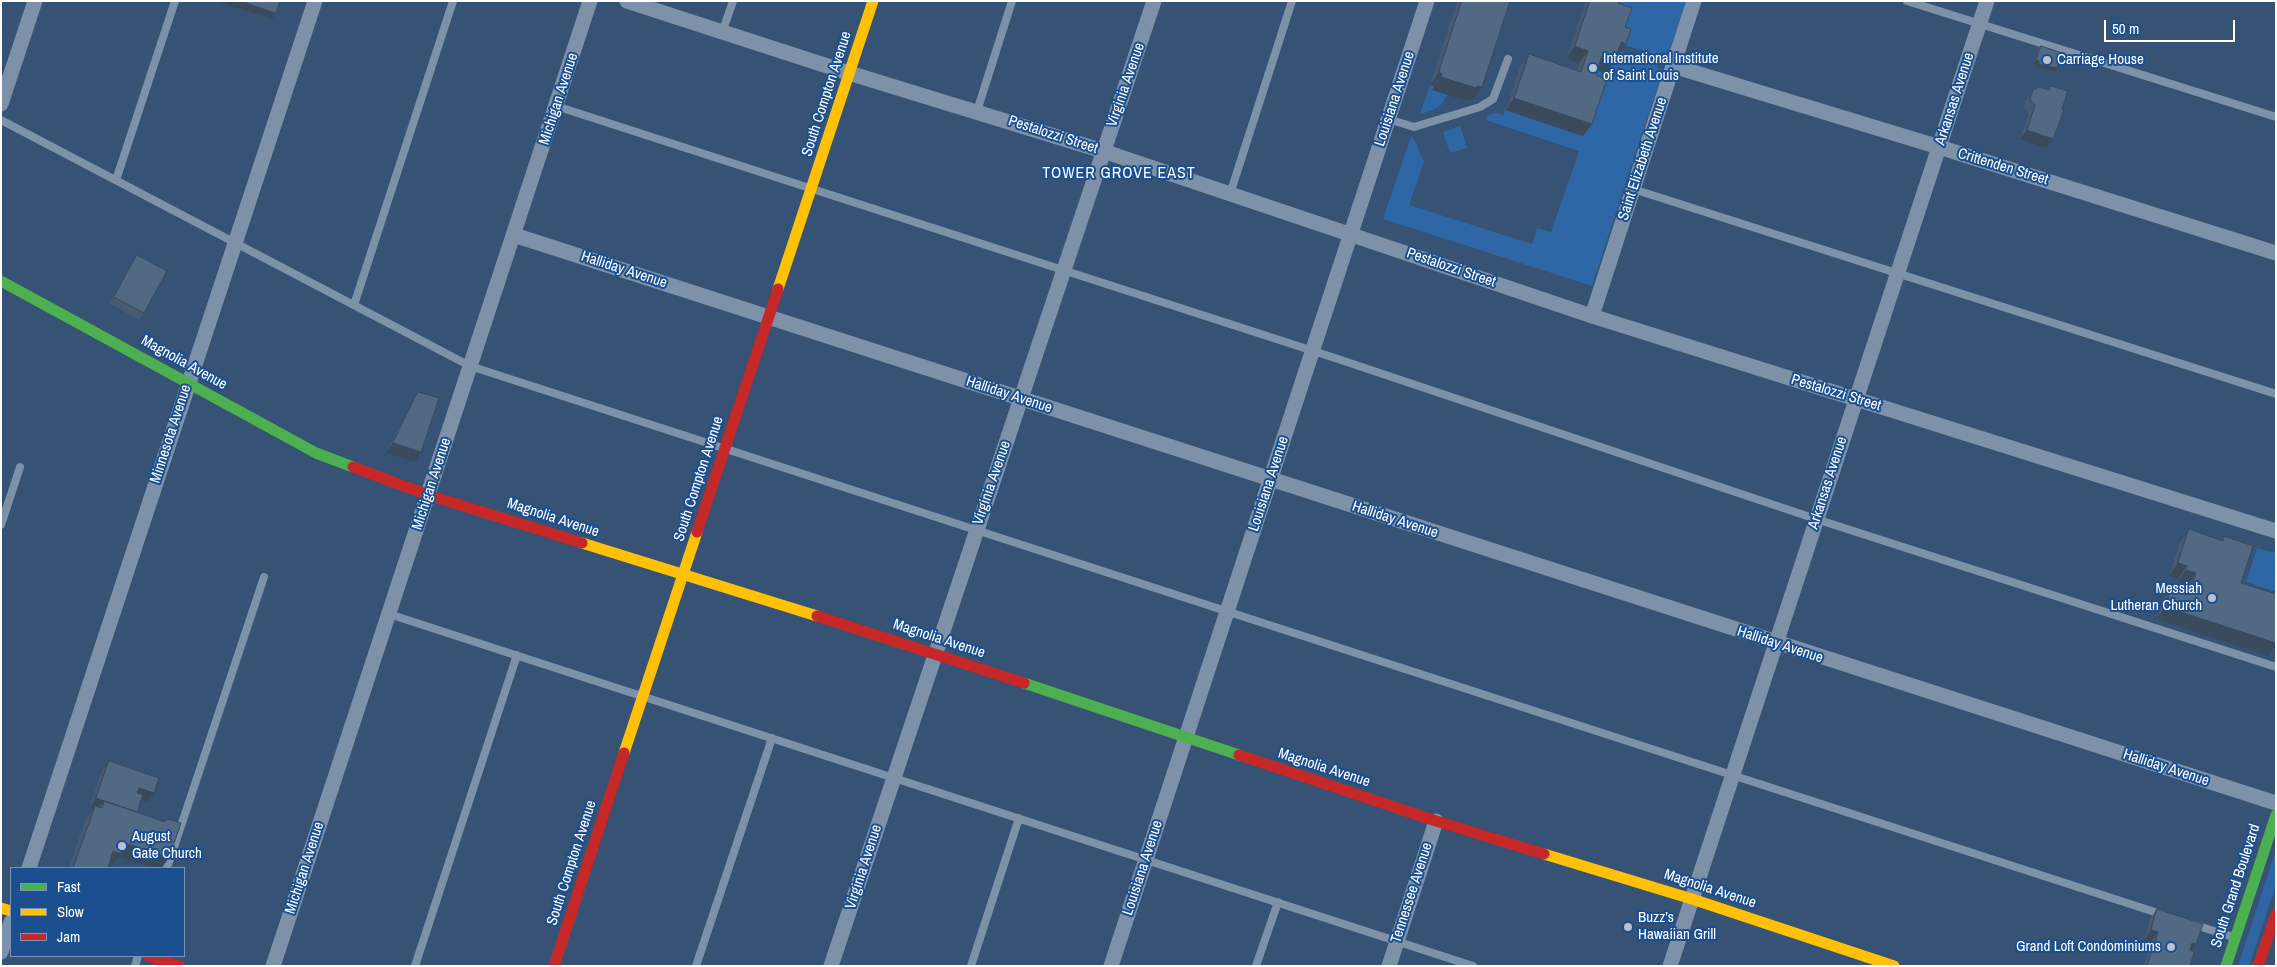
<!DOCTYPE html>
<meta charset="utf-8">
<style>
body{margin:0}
#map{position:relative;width:2277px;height:967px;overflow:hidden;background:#365274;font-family:"Archivo Narrow",sans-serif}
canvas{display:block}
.frame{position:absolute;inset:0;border:2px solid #fff;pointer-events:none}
.legend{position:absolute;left:10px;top:867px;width:175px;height:90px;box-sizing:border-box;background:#1b4f8f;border:1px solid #7695bc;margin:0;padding:6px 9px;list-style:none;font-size:15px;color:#fff}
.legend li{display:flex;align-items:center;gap:10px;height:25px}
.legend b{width:25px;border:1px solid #7695bc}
.scale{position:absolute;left:2104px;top:20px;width:131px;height:22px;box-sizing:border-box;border:2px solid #fff;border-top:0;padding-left:6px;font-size:15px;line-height:18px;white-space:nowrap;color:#fff;-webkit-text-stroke:4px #1b4f8f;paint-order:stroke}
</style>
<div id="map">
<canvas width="2277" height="967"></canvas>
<div class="frame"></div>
<ul class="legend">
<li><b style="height:6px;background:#4caf50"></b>Fast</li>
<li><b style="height:6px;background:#ffc107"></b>Slow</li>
<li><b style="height:6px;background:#c62828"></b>Jam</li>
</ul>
<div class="scale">50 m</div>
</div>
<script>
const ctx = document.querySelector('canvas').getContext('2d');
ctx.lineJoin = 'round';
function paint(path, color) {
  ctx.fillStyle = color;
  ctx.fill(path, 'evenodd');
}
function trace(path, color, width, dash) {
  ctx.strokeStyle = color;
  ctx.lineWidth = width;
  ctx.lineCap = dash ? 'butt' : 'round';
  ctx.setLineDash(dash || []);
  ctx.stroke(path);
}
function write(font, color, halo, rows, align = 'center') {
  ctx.font = font + ' "Archivo Narrow",sans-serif';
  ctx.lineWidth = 4;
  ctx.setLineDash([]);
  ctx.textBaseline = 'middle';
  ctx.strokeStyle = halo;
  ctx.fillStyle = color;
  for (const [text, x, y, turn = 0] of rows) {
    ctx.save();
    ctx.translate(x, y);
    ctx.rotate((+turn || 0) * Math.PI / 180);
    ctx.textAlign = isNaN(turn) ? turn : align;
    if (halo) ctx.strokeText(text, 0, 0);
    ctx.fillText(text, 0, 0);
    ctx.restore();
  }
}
const green = new Path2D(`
 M1614 1H1686L1669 54 1662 52 1660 56 1621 44Z
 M1619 51 1658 63 1657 68 1663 70 1592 286 1383 219 1411 136 1414 139 1424 162 1409 205 1532 244 1537 228 1551 232 1579 151 1486 120 1488 115 1497 113 1503 115 1505 110 1583 136 1593 69Z
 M1430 85 1447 94C1442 109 1434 110 1420 114Z
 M1460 126 1467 148 1450 153 1443 132Z
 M2257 548 2276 553V592L2246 582Z
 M2276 850V885L2249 966H2238Z`);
const lane = new Path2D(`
 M1907 1 2276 117
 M722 33 733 1
 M556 106 1335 358 1816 519 2276 667
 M977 111 1012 1
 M1388 119 1414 127 1480 107 1493 99 1508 59
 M1 120 470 366 2164 915
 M116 180 175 1
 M1633 189 2276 394
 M1230 194 1292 1
 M354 305 453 1
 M1 525 20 467
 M389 614 1473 966
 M167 868 264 577
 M2192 924 2233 937
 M135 966 138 956
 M415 966 517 655
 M696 966 772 738
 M971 966 1019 818
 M1256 966 1278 902`);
const street = new Path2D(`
 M627 1 849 73 1103 151 1592 316 2276 531
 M1673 66 1939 147 2276 253
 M1 104 35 1
 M514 235 2276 803
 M1592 316 1694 1
 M29 868 315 1
 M1 952 11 922
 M273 966 590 1
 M831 966 1154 1
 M1111 966 1427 1
 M1389 966 1436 821
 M1670 966 1987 1`);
const fast = new Path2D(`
 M1 281 316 453 353 467
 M1024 683 1239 755
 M2226 966 2276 815`);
const slow = new Path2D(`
 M778 289 873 1
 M582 543 817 616
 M624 753 697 532
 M1544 854 1692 899 1894 966
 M1 908 11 911`);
const jam = new Path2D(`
 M353 467 428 495 582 543
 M697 532 778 289
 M817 616 1024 683
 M1239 755 1436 821 1544 854
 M148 956 179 966
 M554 966 624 753
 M2258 966 2276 914`);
const wall = new Path2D(`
 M1457 1H1510L1473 100 1469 99 1467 101 1432 90 1434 86 1430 85Z
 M1587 1H1619L1618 3 1625 27 1626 44 1617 56 1606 73 1597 70 1583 136 1506 110 1520 67 1529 54 1577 70 1579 63 1566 59 1584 6Z
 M2041 46 2055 71 2036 67 2037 65 2033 64 2038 49Z
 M2051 86 2046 148 2020 139 2029 114 2023 108 2026 100 2033 90H2048Z
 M137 255 144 313 139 320 110 304 132 261Z
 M418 392 421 452 415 462 386 453 412 402Z
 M2189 529 2221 540 2224 536 2268 656 2157 619 2162 601 2171 588 2185 593 2188 586 2177 582 2178 579 2169 576 2180 542Z
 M109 761 148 802 141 800 137 812 165 822 167 819 169 858 161 868H153L119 857 112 867 108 865V868H69L86 818 93 809 89 808 102 770Z
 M2157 909 2192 951 2190 966H2144L2151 942 2144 940 2150 919Z`);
const shadedWall = new Path2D(`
 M216 1H241L276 13 272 19Z
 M1621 42 1626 44 1617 56 1612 55Z
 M1575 46 1588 51 1579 63 1566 59Z
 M1602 56 1615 61 1606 73 1593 69Z
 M2036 60 2039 61 2037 65 2033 64Z
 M2039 64 2057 68 2055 71 2036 67Z
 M1439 72 1442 74 1434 86 1430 85Z
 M1441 77 1477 86 1482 87 1473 100 1469 99 1467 101 1432 90Z
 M1514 98 1592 124 1583 136 1506 110Z
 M2027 130 2053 139 2046 148 2020 139Z
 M393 443 421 452 415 462 386 453Z
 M2178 563 2187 566 2178 579 2169 576Z
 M2186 570 2196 573 2188 586 2177 582Z
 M2165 607 2276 638V645L2268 656 2157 619Z
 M139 788 154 793 148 802 132 797Z
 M96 798 137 812 102 808 104 801 97 810 95 806 93 809 89 808Z
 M125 843 169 858 161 868H153L119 857 112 867 104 864 113 851Z
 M2151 930 2158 932 2151 942 2144 940Z
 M2192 943 2196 944 2190 954 2186 952Z`);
const building = new Path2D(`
 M241 1H280L276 13Z
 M1462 1H1510L1482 87 1477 86 1476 88 1441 77 1442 74 1439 72Z
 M1590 1H1619L1618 3 1632 8 1625 27 1631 29 1626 44 1621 42 1615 61 1602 56 1596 75 1607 79 1592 124 1514 98 1529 54 1581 72 1588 51 1575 46Z
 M2041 46 2062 53 2057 68 2039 64V61L2036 60Z
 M2051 86 2068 91 2062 109 2064 110 2053 139 2027 130 2035 105 2030 99 2033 90 2039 87 2049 90Z
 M137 255 167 271 144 313 114 297Z
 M418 392 439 398 421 452 393 443Z
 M2189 529 2223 541 2224 536 2253 546 2241 583 2276 594V643L2165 607 2171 588 2189 595 2196 573 2186 570 2187 566 2178 563Z
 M109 761 159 778 154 793 139 788 137 793 143 795 137 812 96 798Z
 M104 801 165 822 167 819 181 823 169 858 125 843 121 854 113 851 108 868H73L95 806 102 808Z
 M2157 909 2203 924 2196 944 2192 943 2190 950 2194 952 2190 966H2147L2158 932 2151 930Z`);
const markers = [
 [2047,60,5,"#b9c2ce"],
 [1593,68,5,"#b9c2ce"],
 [2212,598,5,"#b9c2ce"],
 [122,846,5,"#b9c2ce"],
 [1628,927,5,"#b9c2ce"],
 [2171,947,5,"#b9c2ce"]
];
const poiNames = [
 ["International Institute",1603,59],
 ["of Saint Louis",1603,76],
 ["Carriage House",2057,60],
 ["Messiah",2202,589,"right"],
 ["Lutheran Church",2202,606,"right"],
 ["August",132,837],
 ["Gate Church",132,854],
 ["Buzz’s",1638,918],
 ["Hawaiian Grill",1638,935],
 ["Grand Loft Condominiums",2161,947,"right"]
];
const streetNames = [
 ["Virginia Avenue",1126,85,-71],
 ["South Compton Avenue",827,94,-72],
 ["Michigan Avenue",559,99,-72],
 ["Louisiana Avenue",1395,99,-72],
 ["Arkansas Avenue",1955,99,-72],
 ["Pestalozzi Street",1053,135,18],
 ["Saint Elizabeth Avenue",1643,159,-72],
 ["Crittenden Street",2003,167,17],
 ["Pestalozzi Street",1451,268,19],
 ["Halliday Avenue",624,270,18],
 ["Magnolia Avenue",184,363,29],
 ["Pestalozzi Street",1836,393,17],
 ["Halliday Avenue",1009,395,18],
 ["Minnesota Avenue",171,434,-72],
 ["South Compton Avenue",699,479,-72],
 ["Virginia Avenue",992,483,-71],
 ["Arkansas Avenue",1828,483,-72],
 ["Michigan Avenue",432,484,-72],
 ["Louisiana Avenue",1269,484,-72],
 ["Magnolia Avenue",553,518,18],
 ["Halliday Avenue",1395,520,18],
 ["Magnolia Avenue",939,639,18],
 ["Halliday Avenue",1780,645,18],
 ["Magnolia Avenue",1324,768,18],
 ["Halliday Avenue",2166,768,18],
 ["South Compton Avenue",572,863,-72],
 ["Virginia Avenue",864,867,-72],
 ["Michigan Avenue",305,868,-72],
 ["Louisiana Avenue",1143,868,-72],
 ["South Grand Boulevard",2236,886,-72],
 ["Magnolia Avenue",1710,889,18],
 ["Tennessee Avenue",1412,893,-72]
];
const neighbourhoodNames = [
 ["TOWER GROVE EAST",1119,174]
];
paint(green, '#2f66a5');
trace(lane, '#7d92a8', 8);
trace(street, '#7d92a8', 15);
trace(fast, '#4caf50', 11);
trace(slow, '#ffc107', 11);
trace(jam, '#c62828', 11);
paint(wall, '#475a72');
paint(shadedWall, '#394a5c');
paint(building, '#526984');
trace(building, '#394a5c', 1);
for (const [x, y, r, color] of markers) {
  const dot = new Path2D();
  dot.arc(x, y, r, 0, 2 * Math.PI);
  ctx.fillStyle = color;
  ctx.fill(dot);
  trace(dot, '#1b4f8f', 2);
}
write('15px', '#fff', '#1b4f8f', poiNames, 'left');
write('15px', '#fff', '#1b4f8f', streetNames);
ctx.letterSpacing = '1px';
write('16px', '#fff', '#1b4f8f', neighbourhoodNames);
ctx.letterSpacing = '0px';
</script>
